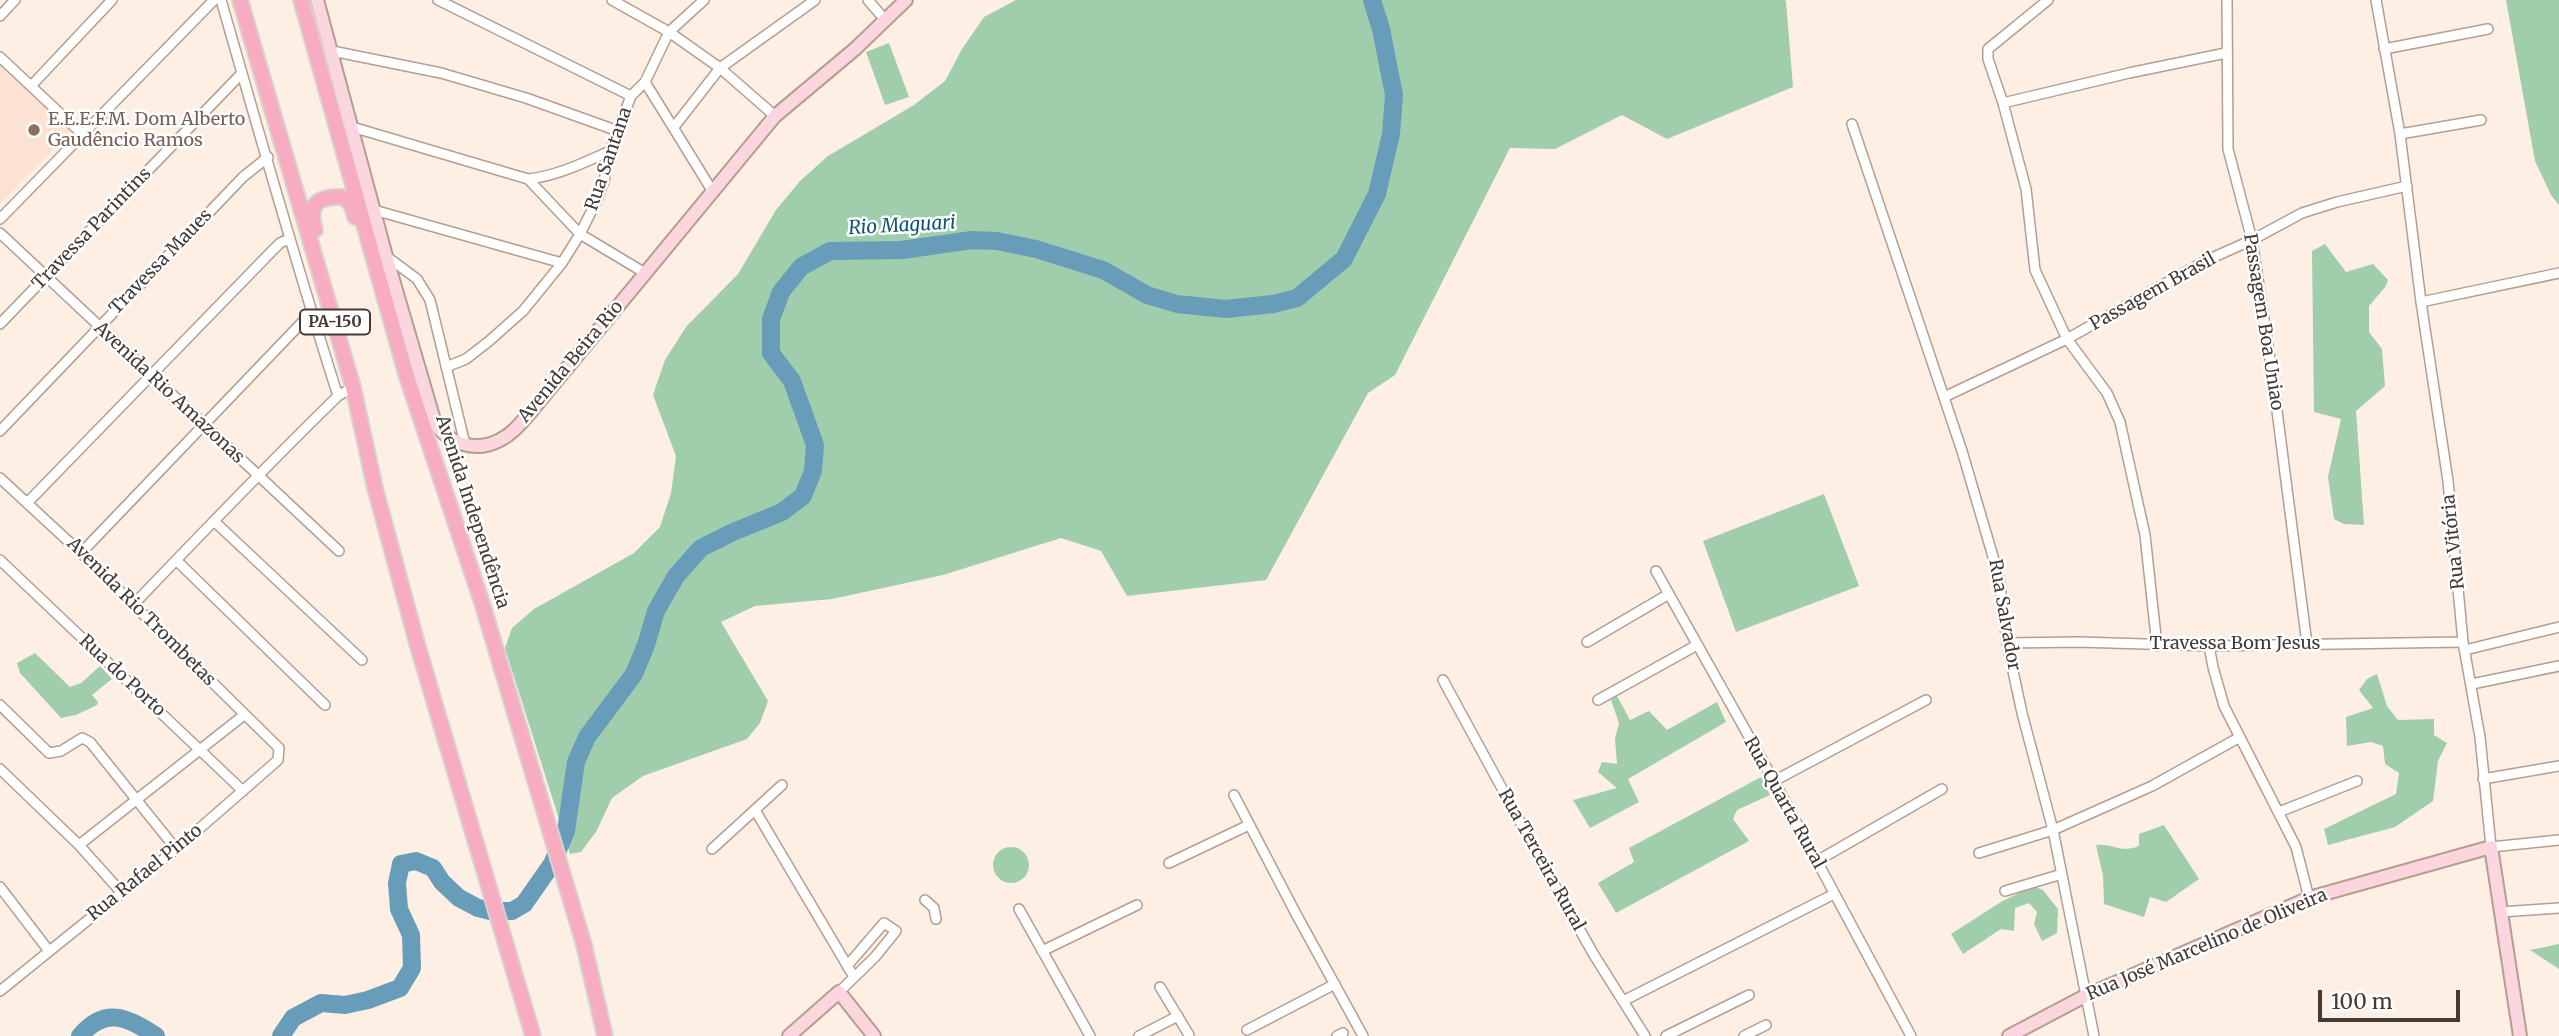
<!DOCTYPE html>
<meta charset="utf-8">
<style>
body{margin:0}
#map{position:relative;width:2559px;height:1036px;overflow:hidden;background:#feefe5;font-family:Merriweather,serif}
canvas{display:block}
.scale{position:absolute;left:2318px;top:990px;width:142px;height:32px;box-sizing:border-box;border:4px solid #443a34;border-top:0;padding-left:9px;font-size:21px;line-height:24px;white-space:nowrap;color:#443a34;-webkit-text-stroke:5px #fff;paint-order:stroke}
</style>
<div id="map">
<canvas width="2559" height="1036"></canvas>
<div class="scale">100 m</div>
</div>
<script>
const ctx = document.querySelector('canvas').getContext('2d');
ctx.lineJoin = 'round';
function paint(path, color) {
  ctx.fillStyle = color;
  ctx.fill(path, 'evenodd');
}
function trace(path, color, width, dash) {
  ctx.strokeStyle = color;
  ctx.lineWidth = width;
  ctx.lineCap = dash ? 'butt' : 'round';
  ctx.setLineDash(dash || []);
  ctx.stroke(path);
}
function write(font, color, halo, rows, align = 'center') {
  ctx.font = font + ' Merriweather,serif';
  ctx.lineWidth = 5;
  ctx.setLineDash([]);
  ctx.textBaseline = 'middle';
  ctx.strokeStyle = halo;
  ctx.fillStyle = color;
  for (const [text, x, y, turn = 0] of rows) {
    ctx.save();
    ctx.translate(x, y);
    ctx.rotate((+turn || 0) * Math.PI / 180);
    ctx.textAlign = isNaN(turn) ? turn : align;
    if (halo) ctx.strokeText(text, 0, 0);
    ctx.fillText(text, 0, 0);
    ctx.restore();
  }
}
const built = new Path2D(`
 M0 64 68 126 69 134 0 204Z`);
const green = new Path2D(`
 M1016 0H1784L1786 1 1793 87 1667 139 1622 115 1555 149 1510 148 1395 375 1368 393 1266 580 1127 596 1101 551 1061 538 943 575 832 599 755 606 721 622 768 701 760 723 747 739 643 776 612 798 596 832 581 852 570 854 505 648 512 628 534 609 634 553 660 527 671 493 676 456 653 395 665 360 686 327 738 274 776 210 800 181 828 156 914 105 945 81 962 49 984 17Z
 M2506 0H2559V205L2551 195 2535 161Z
 M889 43 909 97 885 105 866 52Z
 M2325 244 2346 272 2373 264 2388 280 2386 286 2369 306V332L2382 349 2385 386 2356 411 2364 525 2344 524 2334 519 2328 477 2341 419 2314 412 2312 251Z
 M1824 494 1859 586 1736 632 1703 541Z
 M35 653 70 687 81 683 100 666 112 679 92 695 98 702 97 705 76 715 61 718 20 673 17 663Z
 M2377 674 2387 706 2398 720 2434 719V735L2447 743 2438 761 2433 801 2395 827 2328 845 2324 829 2396 794 2399 773 2385 764 2383 746 2371 742 2347 746 2346 717 2373 708 2359 690 2367 679Z
 M1617 696 1630 720 1649 711 1667 730 1717 702 1726 722 1628 779 1639 802 1590 828 1573 800 1617 788 1598 772 1602 762 1617 764 1615 739 1619 723 1611 700Z
 M1761 777 1770 795 1737 810 1733 819 1749 841 1616 913 1598 883 1634 862 1629 848Z
 M2164 825 2199 879 2166 902 2150 897 2144 917 2104 904 2103 876 2096 845C2114 843 2119 854 2139 846V834Z
 M993 865a18 18 0 1 1 36 0a18 18 0 1 1-36 0Z
 M2033 886 2043 890 2058 909 2057 933 2042 941 2034 924 2037 912 2029 903 2015 908 2014 931 2001 929 1963 954 1951 934 2001 902Z
 M2559 944V969L2530 950Z`);
const river = new Path2D(`
 M80 1036C105 1006 128 1017 156 1036
 M281 1036 293 1018 321 1003 345 1005 368 1000 400 988 412 968 411 935 399 909 397 883 401 864 416 861 433 868 442 882 459 898 478 908 490 911H512L524 904 552 864 566 831 576 762 587 737 634 674 646 645 656 611 676 576 701 548 731 533 782 512 803 496 813 471 815 445 792 381 771 353V319L781 292 801 267 830 251 902 250 972 240 997 241 1036 249 1103 270 1147 295 1177 304 1226 309 1273 304 1297 298 1344 259 1377 194 1391 134 1394 95 1381 29 1372 0`);
const street = new Path2D(`
 M221 0C259 132 296 265 338 396
 M438 0 631 96
 M612 0 669 32 720 68 775 116
 M868 0 886 21
 M2048 0 1988 49V59L2003 103 2026 189 2035 270 2067 339 2107 393 2120 422 2145 535 2157 646
 M2227 0 2228 149 2252 240 2272 372 2307 644
 M2376 0 2400 134 2421 302 2448 481 2463 642 2480 737 2491 847 2559 840
 M0 16 15 0
 M2384 49 2488 29
 M332 51 441 73 526 98 618 131
 M0 57 82 134
 M645 82 713 192
 M32 85 112 0
 M2003 103 2129 73 2226 53
 M1852 124 1962 451 1999 577 2007 643 2022 713 2053 830 2094 1036
 M352 127 528 179C557 176 583 163 610 151
 M674 127 720 68 815 0
 M2400 134 2481 120
 M528 179 580 234 645 273
 M374 210 562 263
 M0 219 214 0
 M0 233 339 551
 M386 256 417 279 430 300 465 444
 M2421 302 2559 273
 M0 324 242 73
 M446 367 466 359 488 342 523 311 562 263 580 234 596 202 604 181 610 151 631 96 645 82 669 32 704 0
 M1944 397 2067 339 2205 261 2252 240 2302 213 2337 202 2407 186
 M0 431 243 177 268 157
 M0 478 81 553 279 748 278 760 176 849 0 991
 M27 503 271 252 280 243 289 239
 M215 522 362 660
 M81 553 311 313
 M0 560 243 791
 M176 560 325 705
 M1656 571 1774 781 1911 1036
 M134 604C201 534 268 464 338 396L353 387
 M1587 642 1669 594
 M2007 643 2079 642 2209 646 2463 642
 M2209 646 2213 667 2224 706 2296 847 2309 898
 M2465 650 2559 627
 M1443 680 1554 884 1594 955 1645 1036
 M2472 684 2559 666
 M1598 700 1697 645
 M0 705 49 753 61 751 82 738 90 742 176 849
 M0 769 79 845 121 892
 M2483 779 2559 766
 M1774 781 1926 700
 M1234 795 1295 912 1363 1036
 M755 810 854 977
 M2279 812 2357 781
 M79 845 244 715
 M712 849 782 785
 M1979 853 2053 830 2152 786 2240 737
 M1817 861 1942 789
 M1169 863 1249 825
 M0 887 49 951
 M2005 891 2062 874
 M925 900 934 908 936 919
 M1019 909 1090 1036
 M2501 912 2559 908
 M1042 951 1137 905
 M1160 987 1189 1035
 M839 992 875 957 896 931 884 923 847 966
 M1623 1001 1834 894
 M1247 1030 1335 984
 M1139 1036 1178 1016
 M1337 1036 1343 1033
 M1666 1036 1749 995
 M1744 1036 1766 1025`);
const secondary = new Path2D(`
 M317 0 386 256 434 420C446 444 476 453 500 440 512 434 520 424 529 414L775 116 855 49 906 0
 M789 1036 839 992 874 1036
 M2009 1036 2085 996 2309 898 2491 847 2520 1036`);
const primary = new Path2D(`
 M240 0 353 387 375 488 418 647 533 1036
 M301 0 406 374 483 606 584 945 605 1036
 M315 230C308 205 316 196 342 197L351 203 355 217`);
const markers = [
 [34,130,7,"#8d6e63"]
];
const shields = [
 [335,322,70]
];
const shieldNames = [
 ["PA-150",335,322]
];
const educationNames = [
 ["E.E.E.F.M. Dom Alberto",48,120],
 ["Gaudêncio Ramos",48,141]
];
const streetNames = [
 ["Rua Santana",609,159,-71],
 ["Travessa Parintins",92,229,-46],
 ["Travessa Maues",161,262,-46],
 ["Passagem Brasil",2153,292,-29],
 ["Passagem Boa Uniao",2263,322,81],
 ["Avenida Beira Rio",571,362,-50],
 ["Avenida Rio Amazonas",169,393,43],
 ["Avenida Independência",472,512,72],
 ["Rua Vitória",2454,542,-96],
 ["Avenida Rio Trombetas",141,612,45],
 ["Rua Salvador",2004,615,80],
 ["Travessa Bom Jesus",2235,644],
 ["Rua do Porto",122,676,43],
 ["Rua Quarta Rural",1784,803,61],
 ["Rua Terceira Rural",1541,860,61],
 ["Rua Rafael Pinto",145,873,-39],
 ["Rua José Marcelino de Oliveira",2207,945,-23]
];
const waterNames = [
 ["Rio Maguari",902,226,-3]
];
paint(built, '#fce2d2');
paint(green, '#a0cdab');
trace(river, '#679db9', 18);
trace(street, '#b59e8f', 12);
trace(secondary, '#b59e8f', 16);
trace(primary, '#d6d4d2', 18);
trace(street, '#fff', 9);
trace(secondary, '#fbd6df', 12);
trace(primary, '#f7adbf', 14);
for (const [x, y, r, color] of markers) {
  const dot = new Path2D();
  dot.arc(x, y, r, 0, 2 * Math.PI);
  ctx.fillStyle = color;
  ctx.fill(dot);
  trace(dot, '#fff', 2.5);
}
for (const [x, y, w] of shields) {
  const box = new Path2D();
  box.roundRect(x - w / 2, y - 12.5, w, 25, 5);
  ctx.fillStyle = '#fff';
  ctx.fill(box);
  trace(box, '#443a34', 2);
}
write('bold 16px', '#443a34', null, shieldNames);
write('18px', '#785e54', '#fff', educationNames, 'left');
write('18px', '#443a34', '#fff', streetNames);
write('italic 19px', '#0d5572', '#fff', waterNames);
</script>
